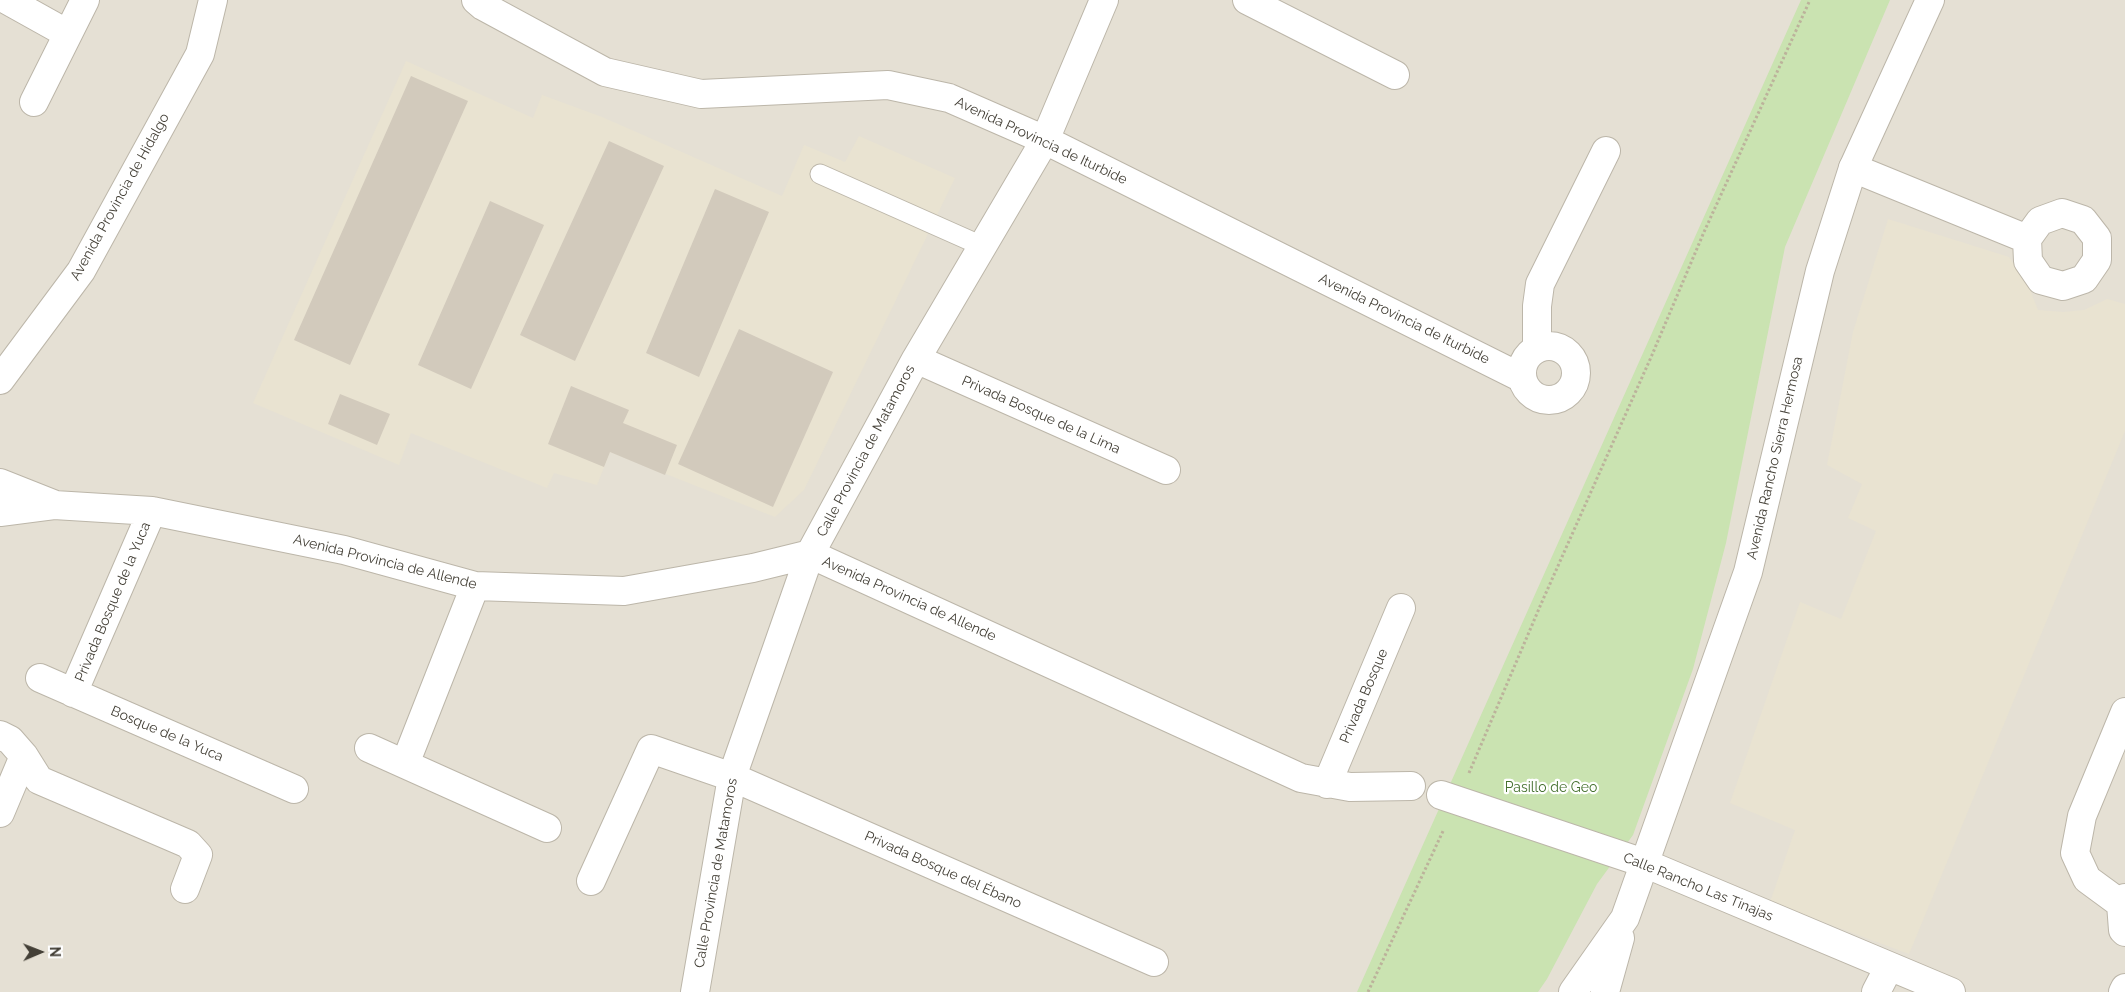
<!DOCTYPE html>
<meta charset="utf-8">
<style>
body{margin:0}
#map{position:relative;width:2125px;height:992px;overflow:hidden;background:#f1eee6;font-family:Raleway,sans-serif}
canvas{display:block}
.north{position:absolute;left:15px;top:927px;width:50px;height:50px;-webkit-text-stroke:4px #fff;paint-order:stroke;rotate:89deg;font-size:14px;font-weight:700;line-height:20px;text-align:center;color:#433f36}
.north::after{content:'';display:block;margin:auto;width:18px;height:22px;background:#433f36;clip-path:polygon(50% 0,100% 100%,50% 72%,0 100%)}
</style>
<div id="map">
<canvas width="2125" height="992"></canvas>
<div class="north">N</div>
</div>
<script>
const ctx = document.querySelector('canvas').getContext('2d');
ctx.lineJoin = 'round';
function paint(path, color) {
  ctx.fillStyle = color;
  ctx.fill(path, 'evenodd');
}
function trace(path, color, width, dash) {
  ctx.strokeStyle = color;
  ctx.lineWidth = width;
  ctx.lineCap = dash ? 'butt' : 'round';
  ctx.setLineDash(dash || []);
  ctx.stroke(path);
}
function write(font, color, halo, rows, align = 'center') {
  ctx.font = font + ' Raleway,sans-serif';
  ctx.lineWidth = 4.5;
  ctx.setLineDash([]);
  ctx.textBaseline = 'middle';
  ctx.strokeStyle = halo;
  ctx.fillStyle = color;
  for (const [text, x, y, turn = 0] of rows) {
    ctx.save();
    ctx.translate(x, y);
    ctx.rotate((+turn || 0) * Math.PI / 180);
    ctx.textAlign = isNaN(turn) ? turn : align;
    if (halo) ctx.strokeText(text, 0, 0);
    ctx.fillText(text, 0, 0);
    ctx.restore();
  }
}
const residential = new Path2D(`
 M0 0H2125V992H0Z`);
const education = new Path2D(`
 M406 61 533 118 542 95 602 117 782 196 804 145 845 162 859 136 955 178 804 490 775 517 610 452 597 485 554 473 547 488 411 433 399 465 253 403Z
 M1888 219 2009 257 2027 282 2038 310 2063 312 2084 310 2107 299 2125 304V431L1909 954 1770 902 1795 830 1730 803 1800 602 1841 619 1876 531 1848 518 1862 484 1827 465 1853 332Z`);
const green = new Path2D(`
 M1801 0H1890L1785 247 1726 543 1693 669 1633 835 1597 884 1547 979 1538 992H1357Z`);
const building = new Path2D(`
 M411 76 468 101 350 365 294 340Z
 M609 141 664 166 575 361 520 335Z
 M715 189 769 212 699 377 646 353Z
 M490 201 544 225 471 389 418 365Z
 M739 329 833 372 773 507 678 464Z
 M571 386 629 410 623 423 677 445 665 475 610 452 604 467 548 444Z
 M340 394 390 414 377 445 328 424Z`);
const path = new Path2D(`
 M1469 773 1541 604 1652 355 1704 232 1810 0
 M1368 992 1444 829`);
const service = new Path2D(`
 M820 174 982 246`);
const minor = new Path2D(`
 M7 0 68 34
 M476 0 483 6 605 72 701 94 888 85 949 98 1045 140 1522 378
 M1247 0 1395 75
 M34 102 85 0
 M1853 168 2027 239
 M2062 213 2083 220 2097 238V260L2084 279 2063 286 2041 280 2028 261 2027 239 2040 221Z
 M1522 373a27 27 0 1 1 54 0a27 27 0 1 1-54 0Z
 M1537 348V306L1540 284 1606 151
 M916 359 1166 470
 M0 380 81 271 200 54 213 0
 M0 483 53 504
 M0 512 54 505 152 511 344 550 475 586 624 591 753 568 810 554 1301 778 1350 787 1411 786
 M40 678 294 789
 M73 693 152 511
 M0 735 10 740 24 756 39 780 188 844 198 855 185 889
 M369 748 547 828
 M405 764 475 586
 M1327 784 1401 608
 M1441 795 1644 863 1951 992
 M0 813 24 756
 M591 881 651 749 732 777 1154 962
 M2125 898 2121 904 2123 930 2125 932
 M2121 904 2087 879 2075 853 2082 816 2125 712
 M695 992 732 777 810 554 916 359 1045 140 1104 0
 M1876 992 1889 967
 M2123 992 2125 988`);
const tertiary = new Path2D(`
 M1573 992 1625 918 1748 572 1820 271 1853 168 1930 0
 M1605 992 1620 938`);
const streetNames = [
 ["Avenida Provincia de Iturbide",1041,141,25],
 ["Avenida Provincia de Hidalgo",120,197,-61],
 ["Avenida Provincia de Iturbide",1404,319,26],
 ["Privada Bosque de la Lima",1041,415,24],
 ["Calle Provincia de Matamoros",866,451,-62],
 ["Avenida Rancho Sierra Hermosa",1775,458,-77],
 ["Avenida Provincia de Allende",385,562,14],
 ["Avenida Provincia de Allende",909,599,24],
 ["Privada Bosque de la Yuca",113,602,-67],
 ["Privada Bosque",1364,696,-67],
 ["Bosque de la Yuca",167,734,23],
 ["Privada Bosque del Ébano",943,870,24],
 ["Calle Provincia de Matamoros",716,873,-80],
 ["Calle Rancho Las Tinajas",1698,887,22]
];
const parkNames = [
 ["Pasillo de Geo",1551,788]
];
paint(residential, '#e5e0d4');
paint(education, '#e9e3d1');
paint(green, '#cae3b1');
paint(building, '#d2cabc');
trace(service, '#bcb6a9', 21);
trace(minor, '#bcb6a9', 30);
trace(tertiary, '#bcb6a9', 30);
trace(path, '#bcb29b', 3, [2.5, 2.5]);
trace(service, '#fff', 19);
trace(minor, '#fff', 28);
trace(tertiary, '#fff', 28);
write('14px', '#433f36', '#fff', streetNames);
write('14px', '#44702e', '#fff', parkNames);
</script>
